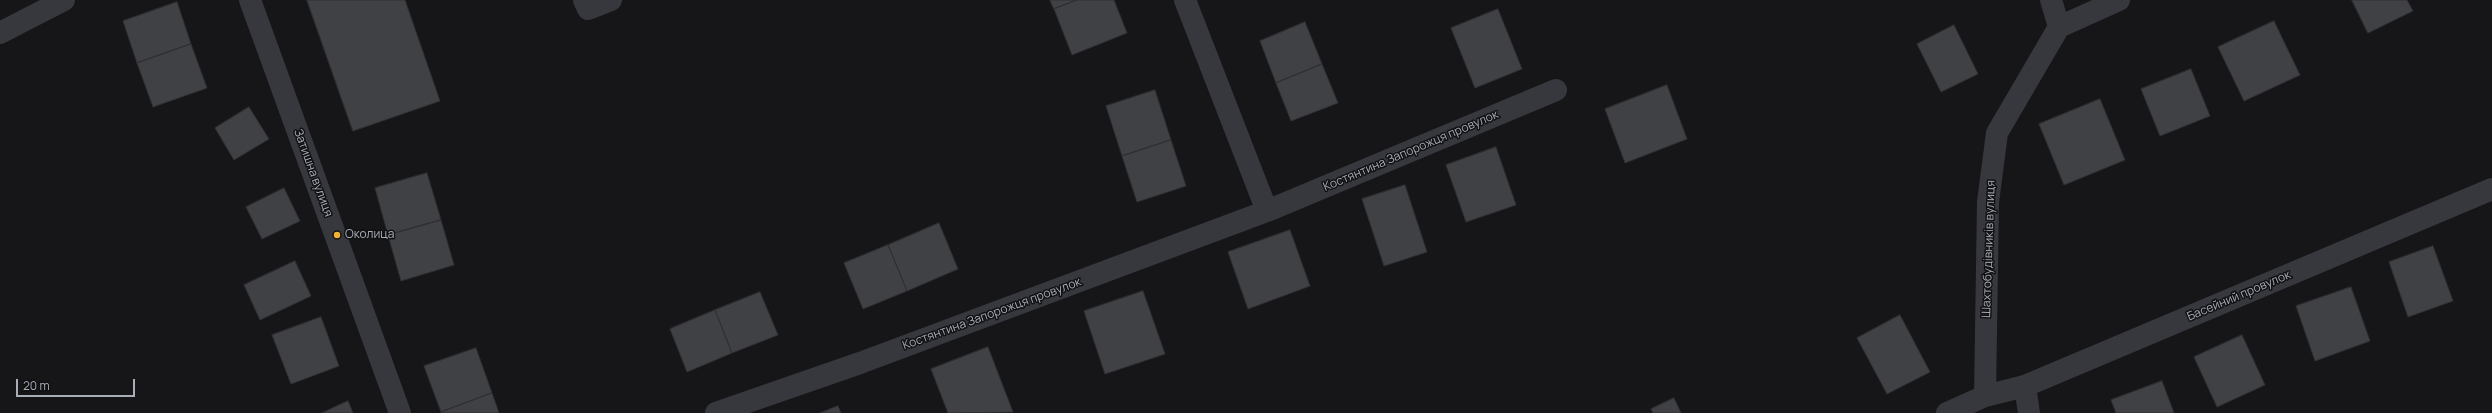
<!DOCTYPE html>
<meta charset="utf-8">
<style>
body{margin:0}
#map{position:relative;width:2492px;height:413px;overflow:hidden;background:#161618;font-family:Manrope,sans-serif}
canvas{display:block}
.scale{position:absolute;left:16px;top:379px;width:119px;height:18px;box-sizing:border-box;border:2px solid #a8adb8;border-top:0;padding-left:5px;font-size:12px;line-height:14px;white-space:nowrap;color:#a8adb8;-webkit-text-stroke:3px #111113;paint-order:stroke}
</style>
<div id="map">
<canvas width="2492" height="413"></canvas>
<div class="scale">20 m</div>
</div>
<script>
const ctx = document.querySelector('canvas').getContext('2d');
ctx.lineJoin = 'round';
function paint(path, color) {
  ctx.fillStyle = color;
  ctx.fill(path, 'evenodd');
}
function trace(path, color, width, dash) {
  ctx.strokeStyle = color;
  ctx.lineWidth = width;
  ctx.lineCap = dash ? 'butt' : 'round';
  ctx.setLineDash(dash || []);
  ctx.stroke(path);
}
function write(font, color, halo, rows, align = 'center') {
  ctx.font = font + ' Manrope,sans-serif';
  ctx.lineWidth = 3;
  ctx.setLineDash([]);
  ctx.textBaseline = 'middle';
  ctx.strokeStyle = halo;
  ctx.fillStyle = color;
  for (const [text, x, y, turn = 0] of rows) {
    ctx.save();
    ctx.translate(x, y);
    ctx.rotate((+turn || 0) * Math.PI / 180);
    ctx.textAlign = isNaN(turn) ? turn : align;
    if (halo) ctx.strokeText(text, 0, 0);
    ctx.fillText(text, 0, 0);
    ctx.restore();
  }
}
const building = new Path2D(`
 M307 0H405L440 101 353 131Z
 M1050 0H1077L1054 9Z
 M1077 0H1114L1127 33 1072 55 1054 9Z
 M2352 0H2407L2413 11 2368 33Z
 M177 2 191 44 137 63 123 21Z
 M1498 9 1522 69 1475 88 1451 28Z
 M2274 21 2300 75 2244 101 2218 47Z
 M1305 22 1322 64 1276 83 1260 41Z
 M1954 25 1978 74 1941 92 1917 44Z
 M191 44 207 88 153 107 137 63Z
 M1322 64 1338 103 1291 121 1276 83Z
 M2191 69 2210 116 2160 136 2141 89Z
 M1667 85 1687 139 1625 163 1605 109Z
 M1155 90 1171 140 1122 156 1106 106Z
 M2100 99 2125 160 2064 185 2039 124Z
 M249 107 269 139 234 160 215 128Z
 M1171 140 1186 186 1137 202 1122 156Z
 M1496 147 1516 205 1466 222 1446 165Z
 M427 173 441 220 388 235 375 188Z
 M1405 185 1427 252 1384 266 1362 199Z
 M284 188 300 221 262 239 246 207Z
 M441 220 454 265 401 281 388 235Z
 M939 223 958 269 907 291 888 245Z
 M1290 230 1310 286 1248 309 1228 252Z
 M888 245 907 291 863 309 844 263Z
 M2433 246 2453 301 2408 317 2389 262Z
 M295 261 311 296 260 320 244 285Z
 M2351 287 2370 341 2315 361 2296 306Z
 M1143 291 1165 354 1105 374 1084 311Z
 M760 292 778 335 732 353 715 310Z
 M715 310 732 353 687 372 670 329Z
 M1900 315 1930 372 1887 394 1857 338Z
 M321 317 339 366 291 384 272 335Z
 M2242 335 2265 385 2217 407 2194 357Z
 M988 347 1013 412 948 413 931 369Z
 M476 348 492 393 441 412 424 366Z
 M2162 381 2174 413H2116L2111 400Z
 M492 393 499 413H441V412Z
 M1674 398 1681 413H1653L1651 409Z
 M348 401 353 413H322Z
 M838 406 841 413H820Z`);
const service = new Path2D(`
 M584 0 588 9 611 0
 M2025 386 2029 413`);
const minor = new Path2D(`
 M250 0 400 413
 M1185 0 1267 211
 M2059 27 2119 0
 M0 33 64 0
 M1985 396 1988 202 1997 133 2059 27 2051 0
 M716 413 860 363 1267 211 1556 90
 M1947 413 1985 396 2025 386 2492 189`);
const markers = [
 [337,235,4,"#f2b134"]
];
const streetNames = [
 ["Костянтина Запорожця провулок",1411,151,-23],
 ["Затишна вулиця",313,173,70],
 ["Шахтобудівників вулиця",1989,249,-88],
 ["Басейний провулок",2239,296,-23],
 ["Костянтина Запорожця провулок",992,314,-20]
];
const poiNames = [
 ["Околица",345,235]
];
paint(building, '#404145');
trace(building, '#303034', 1);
trace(service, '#37383d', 22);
trace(minor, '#37383d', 22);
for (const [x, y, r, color] of markers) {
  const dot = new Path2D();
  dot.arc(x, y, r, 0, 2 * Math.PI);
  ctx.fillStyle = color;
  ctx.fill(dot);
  trace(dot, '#111113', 1.5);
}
write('12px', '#a8adb8', '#111113', streetNames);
write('12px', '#a8adb8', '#111113', poiNames, 'left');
</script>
